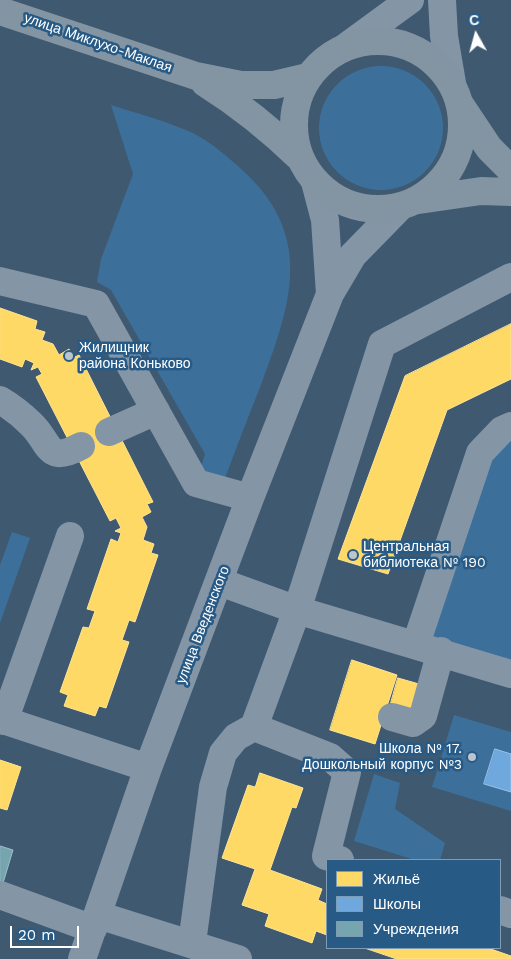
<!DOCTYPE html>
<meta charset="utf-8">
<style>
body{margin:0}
#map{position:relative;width:511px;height:959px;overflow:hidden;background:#3e5970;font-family:"Work Sans",sans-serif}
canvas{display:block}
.legend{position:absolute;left:326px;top:859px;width:175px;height:90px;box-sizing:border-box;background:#285a86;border:1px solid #7e9cb6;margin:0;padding:6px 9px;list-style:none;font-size:15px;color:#fff}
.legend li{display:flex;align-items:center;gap:10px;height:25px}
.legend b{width:25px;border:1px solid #7e9cb6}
.north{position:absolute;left:451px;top:10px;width:50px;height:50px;-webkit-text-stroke:4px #285a86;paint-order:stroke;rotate:353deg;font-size:14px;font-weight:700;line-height:20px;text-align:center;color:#fff}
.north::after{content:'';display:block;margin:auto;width:18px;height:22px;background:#fff;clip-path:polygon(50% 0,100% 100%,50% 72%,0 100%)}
.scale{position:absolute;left:10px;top:926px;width:69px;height:22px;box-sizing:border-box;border:2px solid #fff;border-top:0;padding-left:6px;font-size:15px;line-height:18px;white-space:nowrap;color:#fff;-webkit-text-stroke:4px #285a86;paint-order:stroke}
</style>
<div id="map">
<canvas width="511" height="959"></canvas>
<ul class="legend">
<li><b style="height:14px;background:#ffd966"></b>Жильё</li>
<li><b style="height:14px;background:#6fa8dc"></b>Школы</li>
<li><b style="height:14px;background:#76a5af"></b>Учреждения</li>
</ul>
<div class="north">С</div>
<div class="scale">20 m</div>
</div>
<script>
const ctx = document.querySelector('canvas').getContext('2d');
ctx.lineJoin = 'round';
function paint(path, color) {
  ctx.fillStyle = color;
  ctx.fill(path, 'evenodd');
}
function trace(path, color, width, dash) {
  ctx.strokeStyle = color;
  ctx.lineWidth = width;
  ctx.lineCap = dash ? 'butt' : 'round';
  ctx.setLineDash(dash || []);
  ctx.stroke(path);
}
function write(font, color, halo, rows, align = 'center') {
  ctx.font = font + ' "Work Sans",sans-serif';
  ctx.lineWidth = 5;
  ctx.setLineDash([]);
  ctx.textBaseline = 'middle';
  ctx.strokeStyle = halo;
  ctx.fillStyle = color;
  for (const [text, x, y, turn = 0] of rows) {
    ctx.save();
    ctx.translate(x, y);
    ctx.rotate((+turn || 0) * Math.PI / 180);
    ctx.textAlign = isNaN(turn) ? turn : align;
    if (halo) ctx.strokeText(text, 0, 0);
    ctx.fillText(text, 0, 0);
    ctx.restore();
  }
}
const green = new Path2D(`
 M319 128a62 62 0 1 1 124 0a62 62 0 1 1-124 0Z
 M111 105C136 113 162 120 186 130 206 138 223 153 239 167 314 233 293 300 262 382 248 418 234 453 221 489L196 483 205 454 111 290 97 282 101 259 133 174Z
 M511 426V674L416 644 480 453Z
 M12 532 30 538 0 623V565Z
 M454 715 511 732V811L432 787Z
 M374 774 400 783 395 809 445 843 440 860H415L354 841Z`);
const homes = new Path2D(`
 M0 308 37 321 35 329 45 332 42 340 53 344 59 355 69 349 73 358 79 355 153 502 147 504 151 512 142 517 147 527 143 540 154 544 151 553 158 555 135 622 129 620 122 640 129 642 106 708 99 706 95 716 64 706 68 695 60 692 83 627 89 628 95 611 87 609 111 539 118 542 121 533 115 531 121 528 116 518 110 521 36 377 42 374 38 367 31 370 34 363 25 359 22 367 0 359Z
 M511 324V379L447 410 388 574 338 559 405 376Z
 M352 660 397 675 375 744 330 730Z
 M398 678 419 684 411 709 391 703Z
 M0 760 21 767 7 810 0 808Z
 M260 773 303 788 296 808 292 807 270 870 322 889 318 900 327 904V935L316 931 312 943 265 926 269 914 242 905 255 869 222 858 248 785 255 787Z
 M365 948H488L511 956V959H397Z`);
const schools = new Path2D(`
 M495 749 511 754V792L484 784Z`);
const public = new Path2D(`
 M0 846 13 850 0 893Z`);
const minor = new Path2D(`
 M442 0 444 36 452 83
 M347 46 410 0
 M315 182 325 220 330 294
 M0 281 96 304 196 483 250 498
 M0 400C10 406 22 415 31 424 51 443 46 465 81 446
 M109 432 156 411
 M220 582 297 610 511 674
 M416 644 480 453 502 430 511 426
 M392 717 413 723 423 716 441 651
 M0 719 148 768
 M4 721 70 536
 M254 727 297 610 382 344 511 277
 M0 895 93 929
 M500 910 511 914
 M98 915 238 959
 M192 943 213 787 223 753 236 737 254 727 330 757 347 772 326 856 340 860
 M82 959 148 768 250 498 330 294 353 255 400 207`);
const major = new Path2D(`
 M0 11 196 76 241 85H274L308 77
 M294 125a84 84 0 1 1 168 0a84 84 0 1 1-168 0Z
 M205 83C240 105 271 130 301 159
 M461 106 489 148 511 170
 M419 200 481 191 511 192`);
const markers = [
 [69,356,5,"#bbc5cd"],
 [353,555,5,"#bbc5cd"],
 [472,757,5,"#bbc5cd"]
];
const streetNames = [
 ["улица Миклухо-Маклая",98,43,19],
 ["улица Введенского",203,625,-69]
];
const poiNames = [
 ["Жилищник",79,348],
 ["района Коньково",79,364],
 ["Центральная",363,547],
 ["библиотека № 190",363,563],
 ["Школа № 17.",462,749,"right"],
 ["Дошкольный корпус №3",462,765,"right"]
];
paint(green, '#3c709b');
paint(homes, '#ffd966');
trace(homes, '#ffe494', 1);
paint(schools, '#6fa8dc');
trace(schools, '#9ac2e6', 1);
paint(public, '#76a5af');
trace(public, '#9fc0c7', 1);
trace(minor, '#8495a6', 28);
trace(major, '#8394a3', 28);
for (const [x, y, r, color] of markers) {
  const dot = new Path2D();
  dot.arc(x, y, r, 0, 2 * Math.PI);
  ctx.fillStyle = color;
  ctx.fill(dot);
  trace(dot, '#285a86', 2);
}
write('14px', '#fff', '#285a86', streetNames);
write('14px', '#fff', '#285a86', poiNames, 'left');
</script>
